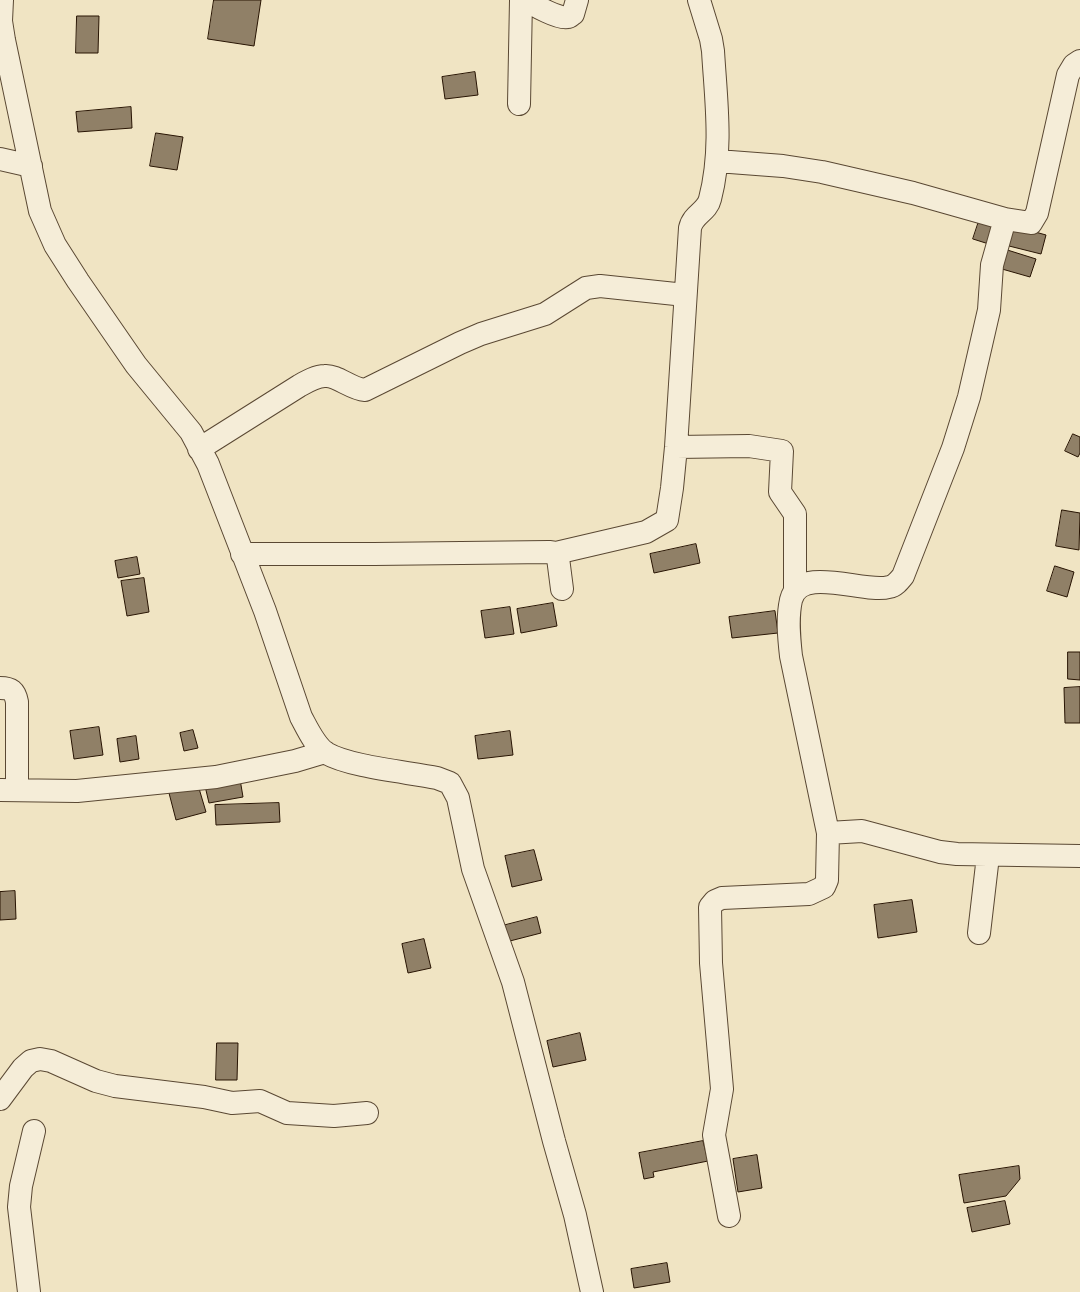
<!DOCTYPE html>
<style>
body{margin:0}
canvas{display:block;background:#f0e4c3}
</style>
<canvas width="1080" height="1292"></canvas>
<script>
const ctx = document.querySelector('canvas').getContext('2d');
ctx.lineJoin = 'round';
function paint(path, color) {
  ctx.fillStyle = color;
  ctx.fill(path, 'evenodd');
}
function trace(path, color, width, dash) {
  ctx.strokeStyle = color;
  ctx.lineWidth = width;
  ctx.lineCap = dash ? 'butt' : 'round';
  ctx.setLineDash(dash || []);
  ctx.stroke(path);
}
const building = new Path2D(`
 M214 0H261L254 46 208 39Z
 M77 16H99L98 53H76Z
 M475 72 478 95 445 99 442 77Z
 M131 107 132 128 78 132 76 112Z
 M156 133 183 137 177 170 150 166Z
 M980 218 999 225 992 245 973 239Z
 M1007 224 1046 235 1041 254 1001 244Z
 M1001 248 1036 259 1030 277 995 267Z
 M1073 434 1080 437V453L1078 457 1065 451Z
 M1062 510 1080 513 1079 550 1056 546Z
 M696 544 700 563 654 573 650 554Z
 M137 557 140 574 118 578 115 561Z
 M1055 566 1074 572 1067 597 1047 591Z
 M144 578 149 612 127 616 121 581Z
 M553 603 557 626 521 633 517 609Z
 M510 607 514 634 485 638 481 611Z
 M775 611 778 633 732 638 729 617Z
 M1068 652H1080V680L1068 679Z
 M1080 687V723H1065L1064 688Z
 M99 727 103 755 74 759 70 731Z
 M193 730 198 748 184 751 180 733Z
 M510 731 513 755 478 759 475 736Z
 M136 736 139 759 120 762 117 739Z
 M240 779 243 797 209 803 205 786Z
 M198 785 206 812 176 820 169 793Z
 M279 803 280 822 216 825 215 805Z
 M534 850 542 880 512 887 505 856Z
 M15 891 16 919 0 920V892Z
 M912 900 917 932 878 938 874 905Z
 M537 917 541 933 506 942 502 926Z
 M424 939 431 968 408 973 402 944Z
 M580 1033 586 1060 553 1067 547 1041Z
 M217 1043H238L237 1080H216Z
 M703 1141 708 1161 653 1172 654 1177 644 1179 639 1153Z
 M757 1155 762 1188 738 1192 733 1159Z
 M1019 1166 1020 1179 1006 1196 964 1203 959 1175Z
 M1005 1201 1010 1224 972 1232 967 1208Z
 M667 1263 670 1282 634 1288 631 1269Z`);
const minor = new Path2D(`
 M2 0 1 21 4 40 40 211 55 245 78 281 136 365 191 432 208 464 265 611 301 717C307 728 315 746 326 753 350 767 408 772 437 778L450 783 458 798 473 869 513 982 554 1141 575 1215 592 1292
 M527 0C533 5 560 20 568 17 570 17 571 15 573 14L577 0
 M519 104 521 0
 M0 159 31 166
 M717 161 783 166 822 172 913 193 1005 219 992 265 989 310 969 397 953 448 903 576C899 581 895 586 889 587 864 594 800 564 791 600 787 618 789 638 791 656L828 833
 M1005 219 1031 223 1037 213 1068 75 1074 65 1080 61
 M676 447 749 446 782 451 780 492 795 514V591
 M199 449 299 386C306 382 316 376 325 376 337 375 351 389 365 390L460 343 481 334 545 314 586 288 600 286 685 295
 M556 553 646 532 667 520 672 488 676 447 690 228C693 214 707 212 710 199 723 149 716 101 713 51L711 39 699 0
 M242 554H374L549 552 556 553 558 558 562 589
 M0 688C11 688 15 691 17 702V790
 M0 790 77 791 216 777 295 761 325 752
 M979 933 988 856
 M0 1099 23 1068 31 1061 40 1059 51 1061 96 1081 115 1086 204 1097 232 1103 260 1101 287 1113 334 1116 367 1113
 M729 1216 714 1135 722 1089 711 963 710 907 715 901 722 898 809 894 824 887 827 880 828 833 862 831 940 852 957 854 1080 856
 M29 1292 19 1207 21 1186 34 1131`);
paint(building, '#908067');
trace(building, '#281403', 1);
trace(minor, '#5a4833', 24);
trace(minor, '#f5edd8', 22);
</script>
